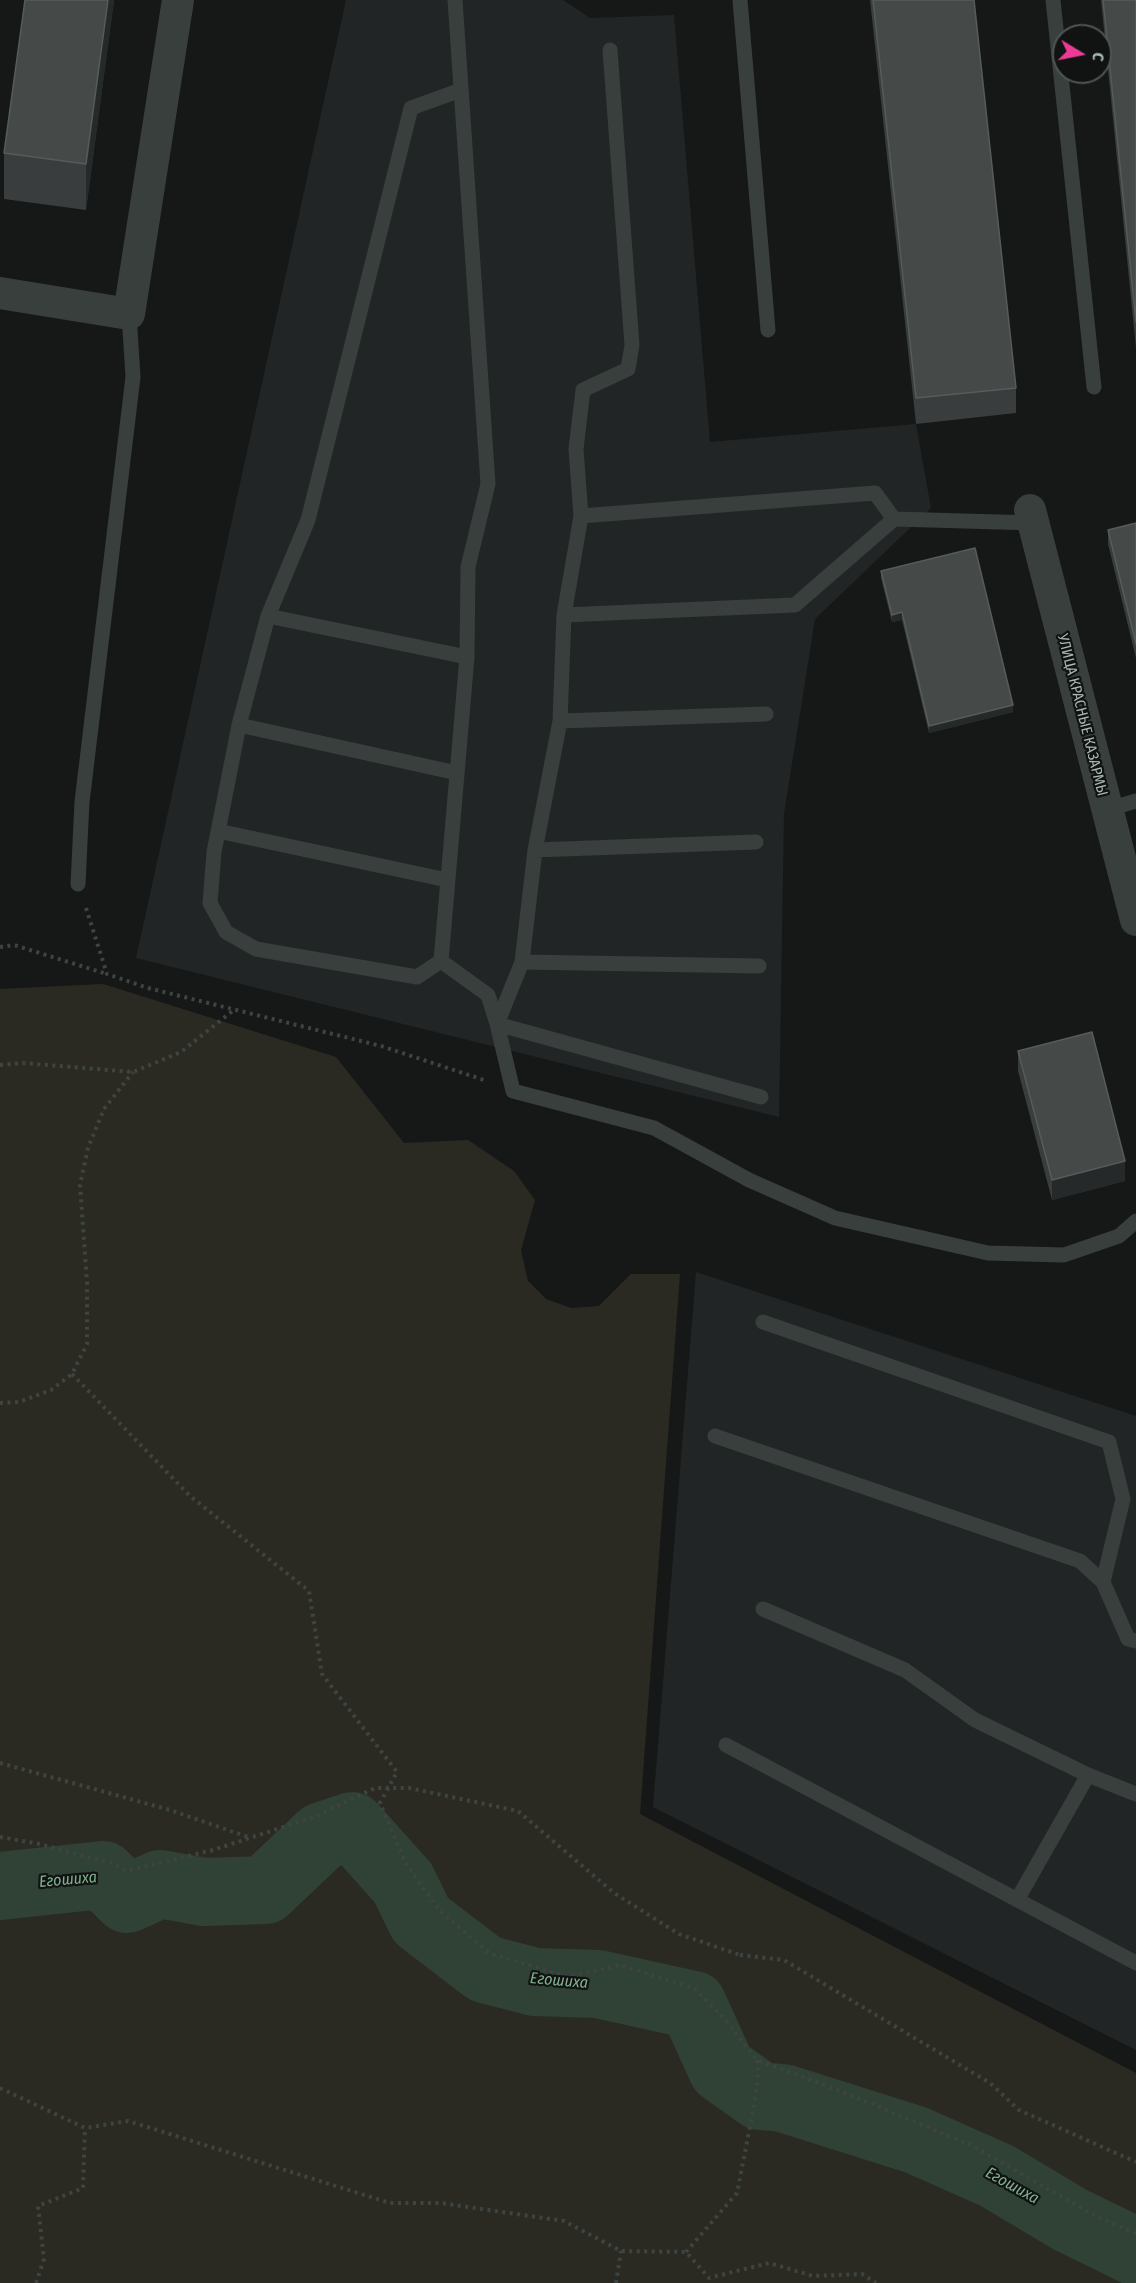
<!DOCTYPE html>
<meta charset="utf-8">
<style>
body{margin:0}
#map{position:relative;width:1136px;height:2283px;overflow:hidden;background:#161818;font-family:"Fira Sans Condensed",sans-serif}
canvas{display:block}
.north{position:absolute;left:1052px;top:24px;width:60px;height:60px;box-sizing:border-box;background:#111313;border:2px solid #4e5552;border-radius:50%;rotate:100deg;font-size:16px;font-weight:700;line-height:24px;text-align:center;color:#a9b8b0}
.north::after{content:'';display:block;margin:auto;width:21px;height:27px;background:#ec3b97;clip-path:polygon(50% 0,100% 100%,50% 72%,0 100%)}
</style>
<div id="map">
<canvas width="1136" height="2283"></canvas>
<div class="north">С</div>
</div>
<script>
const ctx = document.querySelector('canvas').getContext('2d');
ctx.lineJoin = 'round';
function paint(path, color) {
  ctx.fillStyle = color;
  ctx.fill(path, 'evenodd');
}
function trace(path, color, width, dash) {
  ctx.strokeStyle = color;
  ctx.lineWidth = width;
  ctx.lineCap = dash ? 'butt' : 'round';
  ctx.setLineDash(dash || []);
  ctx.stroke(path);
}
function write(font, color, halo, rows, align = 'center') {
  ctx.font = font + ' "Fira Sans Condensed",sans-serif';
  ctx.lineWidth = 4.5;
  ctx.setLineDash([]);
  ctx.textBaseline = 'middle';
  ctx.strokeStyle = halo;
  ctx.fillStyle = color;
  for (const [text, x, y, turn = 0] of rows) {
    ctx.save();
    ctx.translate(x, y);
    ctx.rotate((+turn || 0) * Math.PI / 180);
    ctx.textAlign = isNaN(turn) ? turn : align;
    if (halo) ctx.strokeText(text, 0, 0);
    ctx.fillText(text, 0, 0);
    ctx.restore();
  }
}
const built = new Path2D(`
 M346 0H563L590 18 674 15 710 442 916 424 931 508 815 619 784 814 779 1117 136 958Z
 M696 1272 1136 1416V2050L653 1807Z`);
const green = new Path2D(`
 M103 984 336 1057 404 1143 468 1140 514 1171 535 1200 521 1250 528 1281 546 1299 571 1308 599 1306 631 1274H680L640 1814 1136 2073V2283H0V989Z`);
const river = new Path2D(`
 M0 1886 103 1875 127 1899 160 1884 204 1892 265 1890 322 1836 352 1826 403 1883 421 1920 485 1969 535 1982 598 1984 693 2005 722 2069 760 2096 783 2098 916 2140 997 2176 1069 2219 1136 2252`);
const path = new Path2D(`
 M86 908 107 974 148 988 381 1046 484 1080
 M0 947 14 945 107 974
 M0 1065 23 1063 133 1072 181 1052 235 1009
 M72 1374 190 1496 309 1591 322 1674 397 1772 380 1803 406 1864 440 1911 489 1953 568 1977 620 1965 695 1989 724 2018 757 2060 838 2090 973 2146 1090 2213 1136 2234
 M0 1403 19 1402 51 1390 72 1374 87 1344V1282L80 1185 88 1148 104 1109 133 1072
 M0 1763 170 1810 251 1838
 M740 1955 784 1960 990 2083 1019 2110 1136 2162
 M0 2088 85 2128 128 2121 390 2203H441L564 2221 621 2251 686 2252 709 2278 769 2263 813 2276 862 2274 876 2283
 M686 2252 737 2193 754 2106 758 2075 757 2060
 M36 2283 44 2259 38 2206 83 2188 85 2128
 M616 2283 621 2251`);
const service = new Path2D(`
 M455 0 488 484 468 567 467 657 441 961 488 995 497 1024 513 1091 654 1128 749 1180 835 1218 988 1253 1064 1255 1119 1236 1136 1221
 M740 0 768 330
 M1053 0 1094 387
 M610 50 632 345 628 369 583 390 576 449 581 516 564 615 560 721 535 850 522 962 497 1024 761 1097
 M581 516 875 493 894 519 1034 523
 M564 615 795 605 894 519
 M268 616 467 657
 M560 721 766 714
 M239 725 457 773
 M1106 810 1136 801
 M218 831 447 880
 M535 850 756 842
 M78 884 82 802 133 377 129 314
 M441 961 417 977 256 949 226 932 210 903 214 852 239 725 268 616 308 520 411 108 461 90
 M522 962 759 966
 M763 1322 1109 1442 1123 1499 1103 1582
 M715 1436 1080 1561 1103 1582 1128 1639 1136 1641
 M763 1609 905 1670 975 1720 1088 1775 1136 1794
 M726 1745 1136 1963
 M1017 1900 1088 1775`);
const minor = new Path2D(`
 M0 293 129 314 178 0
 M1030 510 1136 920`);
const pathBridge = new Path2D(`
 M0 1837 39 1844 111 1863 127 1871 213 1850 314 1817 375 1788H409L518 1811 614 1893 679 1934 740 1955`);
const wall = new Path2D(`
 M25 0H114L86 210 4 199V153Z
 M870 0H974L1016 388V413L916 424Z
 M1101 0H1136V348Z
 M1136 523V658L1108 544V530Z
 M881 571 1013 712 929 733 902 620 892 622 881 578Z
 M1018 1051 1125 1181 1052 1200 1018 1071Z`);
const shadedWall = new Path2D(`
 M108 0H114L86 210V164Z
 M902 612V620L892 622V615Z
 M1013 705V712L929 733V726Z
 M1125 1161V1181L1052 1200V1180Z`);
const building = new Path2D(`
 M25 0H108L86 164 4 153Z
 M873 0H974L1016 388 916 398Z
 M1103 0H1136V322Z
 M1136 523V644L1108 530Z
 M975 548 1013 705 929 726 902 612 892 615 881 571Z
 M1092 1032 1125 1161 1052 1180 1018 1051Z`);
const streetNames = [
 ["УЛИЦА КРАСНЫЕ КАЗАРМЫ",1082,715,76]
];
const waterNames = [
 ["Егошиха",68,1880,-5],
 ["Егошиха",559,1981,5],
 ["Егошиха",1012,2186,29]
];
paint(built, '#222525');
paint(green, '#2b2a22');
trace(river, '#304135', 68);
trace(path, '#3d4441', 4, [3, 4.5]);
trace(service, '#393f3d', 15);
trace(minor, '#393f3d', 32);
trace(pathBridge, '#3d4441', 4, [3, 4.5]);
paint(wall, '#393d3d');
paint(shadedWall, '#262929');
paint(building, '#454a49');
trace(building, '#555c59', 1.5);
write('15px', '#a9b8b0', '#111313', streetNames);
write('italic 16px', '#81b18f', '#111313', waterNames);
</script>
